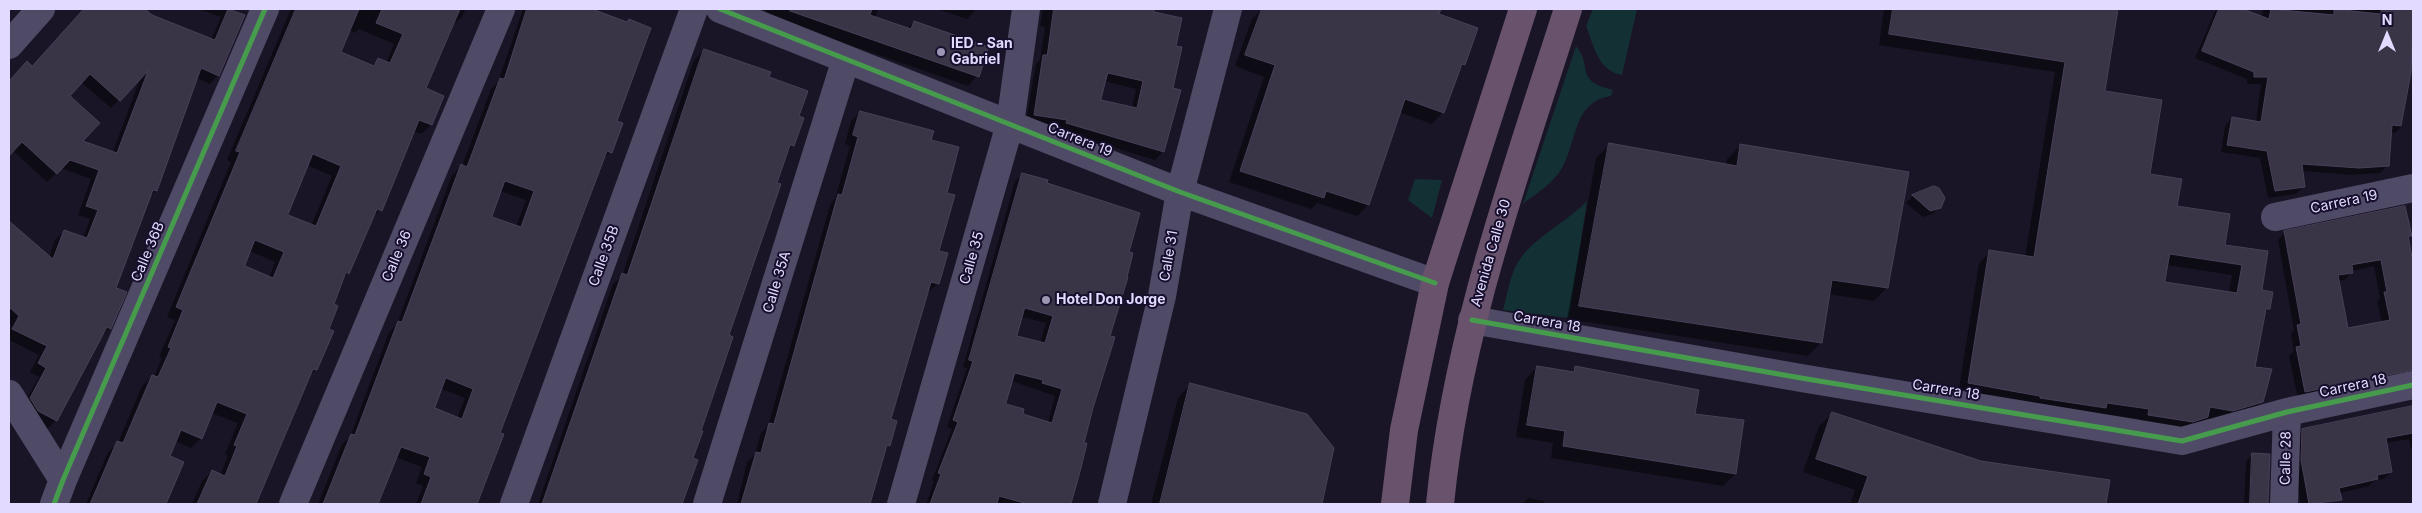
<!DOCTYPE html>
<style>
body{margin:0}
#map{position:relative;width:2422px;height:513px;overflow:hidden;background:#1a1526;font-family:Inter,sans-serif}
canvas{display:block}
.frame{position:absolute;inset:0;border:10px solid #e3dbff;pointer-events:none}
.north{position:absolute;left:2362px;top:10px;width:50px;height:50px;-webkit-text-stroke:4px #170f2c;paint-order:stroke;rotate:0deg;font-size:14px;font-weight:700;line-height:20px;text-align:center;color:#e3dbff}
.north::after{content:'';display:block;margin:auto;width:18px;height:22px;background:#e3dbff;clip-path:polygon(50% 0,100% 100%,50% 72%,0 100%)}
</style>
<div id="map">
<canvas width="2422" height="513"></canvas>
<div class="frame"></div>
<div class="north">N</div>
</div>
<script>
const ctx = document.querySelector('canvas').getContext('2d');
ctx.lineJoin = 'round';
function paint(path, color) {
  ctx.fillStyle = color;
  ctx.fill(path, 'evenodd');
}
function trace(path, color, width, dash) {
  ctx.strokeStyle = color;
  ctx.lineWidth = width;
  ctx.lineCap = dash ? 'butt' : 'round';
  ctx.setLineDash(dash || []);
  ctx.stroke(path);
}
function write(font, color, halo, rows, align = 'center') {
  ctx.font = font + ' Inter,sans-serif';
  ctx.lineWidth = 4;
  ctx.setLineDash([]);
  ctx.textBaseline = 'middle';
  ctx.strokeStyle = halo;
  ctx.fillStyle = color;
  for (const [text, x, y, turn = 0] of rows) {
    ctx.save();
    ctx.translate(x, y);
    ctx.rotate((+turn || 0) * Math.PI / 180);
    ctx.textAlign = isNaN(turn) ? turn : align;
    if (halo) ctx.strokeText(text, 0, 0);
    ctx.fillText(text, 0, 0);
    ctx.restore();
  }
}
const green = new Path2D(`
 M1593 9H1637L1622 75C1598 71 1594 46 1586 26Z
 M1576 46C1594 68 1573 80 1613 90L1611 96C1570 102 1578 148 1558 174 1549 186 1534 195 1523 204Z
 M1415 179 1442 180 1432 218 1408 200Z
 M1587 201 1569 318 1503 310C1508 293 1510 273 1520 259 1537 235 1567 222 1587 201Z`);
const shadow = new Path2D(`
 M85 9H143L150 15 211 40 221 17 199 9H229L244 16 218 75 210 84 196 78 156 191 148 199 115 289 110 328 101 337 56 420 47 429 29 419 22 407 39 377 30 372 39 355 9 340 11 325 9 324V222L49 257 55 240 64 231 83 238 90 219 78 215 91 179 61 168 47 182 12 150 9 154V82L18 72 31 67ZM141 76 113 152 81 141 69 96 81 82 111 108Z
 M291 9H466L462 17 451 26 425 89 443 96 431 125 421 134 413 131 380 210 370 220 348 273 342 279 332 304 316 369 309 376 255 504H192L202 481 212 471 220 475 228 456 225 454 238 423 211 413 201 438 191 448 175 441 168 456 165 501 172 504H86L108 452 118 443 142 386 152 376 154 377 162 358 159 357 175 320 167 317 231 162 227 160ZM359 29 394 44 386 63 378 60 371 66 340 53 349 30 355 33ZM307 165 332 176 311 226 286 216ZM250 251 275 262 269 278 243 267Z
 M523 9H588L626 23 610 152 602 161 499 434 502 435 476 504H416L423 486 416 483 422 467 395 457 377 504H318L342 444 350 437 389 332 397 324 452 175 462 166 491 89 498 82ZM500 191 526 200 516 227 490 217ZM442 389 465 398 457 418 434 409Z
 M766 9H878L875 18 907 29 914 22 977 76 968 86 763 15Z
 M937 9H977L967 19Z
 M1043 9H1153L1152 12 1174 47 1171 89 1180 91 1163 152 1155 160 1059 131 1060 127 1026 122 1036 64 1040 60 1045 27 1040 26ZM1104 81 1136 89 1132 108 1100 101Z
 M1262 9H1435L1464 64 1459 70 1443 112 1432 124 1399 112 1368 205 1357 216 1317 203 1311 209 1229 182 1264 77 1235 66 1252 19Z
 M1884 9H2117L2103 92 2149 175 2176 207 2224 246 2267 252 2261 291 2269 309 2264 314 2254 368 2262 402 2251 413 2221 421 2205 419 2196 428 2138 426 2139 419 1958 394 1979 263 1990 252 2025 257 2055 72 1879 45ZM2167 265 2232 275 2229 293 2164 283Z
 M2216 9H2240L2262 17 2263 9H2413V48L2402 126 2395 133 2390 132 2388 165 2380 173 2351 175 2302 171 2303 187 2296 194 2268 198 2260 158 2221 152 2225 126 2232 118 2256 122 2261 84H2247V79L2195 58Z
 M704 50 767 78 798 117 793 145 787 152 727 336 692 459 696 461 681 504H538L613 284 622 276 694 60Z
 M860 112 930 140 945 194 938 252V283L929 292H926L890 420 889 445 884 450 868 504H737L747 462 755 454 761 433 768 426 830 205 835 199 850 146 845 144 851 121Z
 M1609 145 1726 166 1727 159 1740 146 1887 287 1874 301 1828 294 1821 342 1808 356 1567 319 1596 158Z
 M1023 174 1046 184 1128 253 1109 337 1113 338 1083 444 1072 496H1074L1072 504H926L934 481 932 480 952 429 947 427 967 368 963 367 1015 181ZM1022 317 1046 323 1040 343 1016 336ZM1012 381 1055 396 1048 423 1021 415 1005 405Z
 M1934 188 1940 207 1932 214 1923 217 1906 203 1913 196Z
 M2285 232 2410 235 2407 238 2413 269V378L2298 399 2289 356 2294 351 2291 334 2294 330 2278 240ZM2374 266 2380 298 2377 301 2382 323 2347 330 2338 281 2345 280 2352 271Z
 M1537 367 1570 373 1576 367 1693 415 1735 474 1723 486 1551 458 1553 443 1516 437 1525 380Z
 M1190 385 1333 448 1321 504H1151L1178 398Z
 M2413 407V448L2411 449 2409 439 2386 443 2391 472 2384 479 2374 481 2369 486 2332 495 2324 475V504H2301L2294 468 2295 438 2303 430Z
 M1833 413 1981 463 2108 482 2105 504H1850L1855 490 1803 472 1819 426Z
 M2253 454 2269 455 2267 504H2244L2246 461Z
 M1528 498 1544 501 1543 504H1522Z`);
const building = new Path2D(`
 M84 9H145L152 15 215 40 228 9 245 15 219 76 201 68 157 191 153 190 116 288 127 292 111 329 107 327 57 421 38 411 30 398 46 368 38 363 47 346 12 329 19 316 9 307V221L53 259 64 230 87 238 98 210 86 206 99 170 70 160 57 174 22 142 9 156V81L27 61 32 66ZM148 71 117 153 83 141 100 123 70 96 90 74 120 101Z
 M296 9H359L341 52 374 66 378 58 390 63 403 34 376 23 382 9H460L426 88 444 96 432 125 419 120 382 211 377 209 349 274 346 272 334 304 338 306 329 329 334 331 317 370 313 369 256 504H197L212 470 225 476 237 446 234 445 247 414 217 402 202 439 181 430 170 456 184 462 166 504H90L117 441 123 443 152 375 158 377 171 348 168 347 183 310 176 307 240 152 236 151ZM313 154 341 166 316 226 288 215ZM255 240 284 252 273 278 245 266Z
 M527 9H592L627 22 629 19 651 28 617 121 623 123 612 153 607 151 500 433 504 434 477 504H421L431 477 424 474 430 457 401 447 378 504H323L351 434 355 435 398 321 402 322 461 164 467 167 500 78 504 79ZM505 181 534 191 521 227 492 217ZM446 378 473 389 462 419 435 408Z
 M790 9H872L870 15 911 29 914 21 989 47 979 77 790 11Z
 M1054 9H1154V12L1182 18 1176 46 1182 47 1173 88 1181 90 1164 152 1066 123 1067 120 1034 115 1043 55H1047ZM1108 73 1143 81 1137 108 1101 100Z
 M1262 9H1441L1439 14 1478 28 1465 65 1462 64 1444 113 1405 99 1369 205 1326 191 1324 198 1240 171 1275 65 1245 55Z
 M1893 9H2118L2105 91 2162 100 2150 174 2182 179 2177 206 2230 214 2225 245 2268 251 2262 290 2273 292 2270 309H2266L2255 367 2272 369 2263 402 2233 411 2210 407 2208 417 2193 422 2148 415 2149 409 2107 403 2106 408 2040 398V396L2017 392 1968 383 1989 250 2034 257 2065 62 1889 34ZM2170 254 2242 265 2237 293 2165 282Z
 M2219 9H2243L2269 19 2271 9 2334 15V9L2380 14 2382 9H2413L2411 72 2401 126 2392 125 2389 166 2359 168 2302 164 2305 187 2275 191 2267 151 2227 145 2232 117 2261 122 2268 77H2254V72L2202 51Z
 M704 49 771 72 769 77 808 91 799 116 804 118 794 146 790 145 777 183 781 184 729 335 733 337 701 431H703L693 458 698 460 682 504H542L622 273 627 275Z
 M860 111 934 131 931 140 959 147 947 193 955 195 939 251 948 253 939 284 931 282 891 419 897 421 890 446 887 445 870 504H741L756 452 761 453 769 423 774 424 838 194 842 195 858 137 853 135Z
 M1609 143 1737 166 1740 144 1909 172 1888 288 1832 280 1822 343 1579 306Z
 M1022 173 1048 180 1047 183 1140 213 1129 252 1133 253 1127 277H1128L1110 336 1115 337 1093 408 1084 443H1087L1081 468 1071 504H1028L999 496 997 504H930L941 474 938 473 958 422 953 420 973 361 969 360ZM1025 308 1053 316 1045 343 1017 336ZM1015 373 1043 380 1042 383 1062 389 1052 423 1023 414 1024 409 1006 404Z
 M1934 186 1939 188 1945 198 1941 208 1930 211 1912 195Z
 M2405 206 2412 236H2408L2413 262V370L2305 392 2296 347 2301 346 2297 325 2301 324 2284 231ZM2381 260 2387 292H2384L2390 320 2348 328 2338 275 2353 273 2352 265Z
 M1537 366 1574 372 1575 366 1699 390 1695 414 1744 420 1736 474 1563 446 1565 431 1527 425Z
 M1190 383 1307 414 1334 448 1322 504H1160Z
 M2413 406V433L2386 438 2392 472 2377 475 2378 479 2339 488 2342 500 2309 504 2301 460 2302 429Z
 M1832 412 1981 461 2110 480 2106 504H1858L1868 476 1816 459Z
 M2252 453 2270 454 2268 504H2250Z`);
const minor = new Path2D(`
 M720 9 1180 192 1435 283
 M9 45 41 9
 M2275 217 2413 188
 M1472 320 1801 378 2182 441 2287 412 2413 385
 M9 394 63 480
 M54 504 63 480 265 9
 M293 504 501 9
 M514 504 694 9
 M707 504 846 59
 M901 504 1010 124 1026 9
 M1112 504 1162 296 1180 192 1228 9
 M2284 504 2287 412`);
const highway = new Path2D(`
 M1395 504 1404 430 1435 283 1523 9
 M1440 504C1457 333 1516 172 1568 9`);
const cycleway = new Path2D(`
 M720 9 1180 192 1435 283
 M1472 320 1801 378 2182 441 2287 412 2413 385
 M54 504 63 480 265 9`);
const markers = [
 [941,52,5,"#9d96b3"],
 [1046,300,5,"#9d96b3"]
];
const poiNames = [
 ["IED - San",951,44],
 ["Gabriel",951,60],
 ["Hotel Don Jorge",1056,300]
];
const streetNames = [
 ["Carrera 19",1080,140,22],
 ["Carrera 19",2344,202,-12],
 ["Calle 36B",148,252,-67],
 ["Avenida Calle 30",1491,253,-74],
 ["Calle 36",397,256,-67],
 ["Calle 35B",604,256,-70],
 ["Calle 31",1169,256,-80],
 ["Calle 35",972,258,-74],
 ["Calle 35A",777,282,-73],
 ["Carrera 18",1547,322,10],
 ["Carrera 18",2353,386,-12],
 ["Carrera 18",1946,390,9],
 ["Calle 28",2286,458,-89]
];
paint(green, '#133035');
paint(shadow, '#0007');
paint(building, '#3a3447');
trace(building, '#484059', 1);
trace(minor, '#4f4b67', 28);
trace(highway, '#69526c', 28);
trace(cycleway, '#469c4c', 5);
for (const [x, y, r, color] of markers) {
  const dot = new Path2D();
  dot.arc(x, y, r, 0, 2 * Math.PI);
  ctx.fillStyle = color;
  ctx.fill(dot);
  trace(dot, '#170f2c', 2);
}
write('bold 14px', '#e3dbff', '#170f2c', poiNames, 'left');
write('14px', '#e3dbff', '#170f2c', streetNames);
</script>
